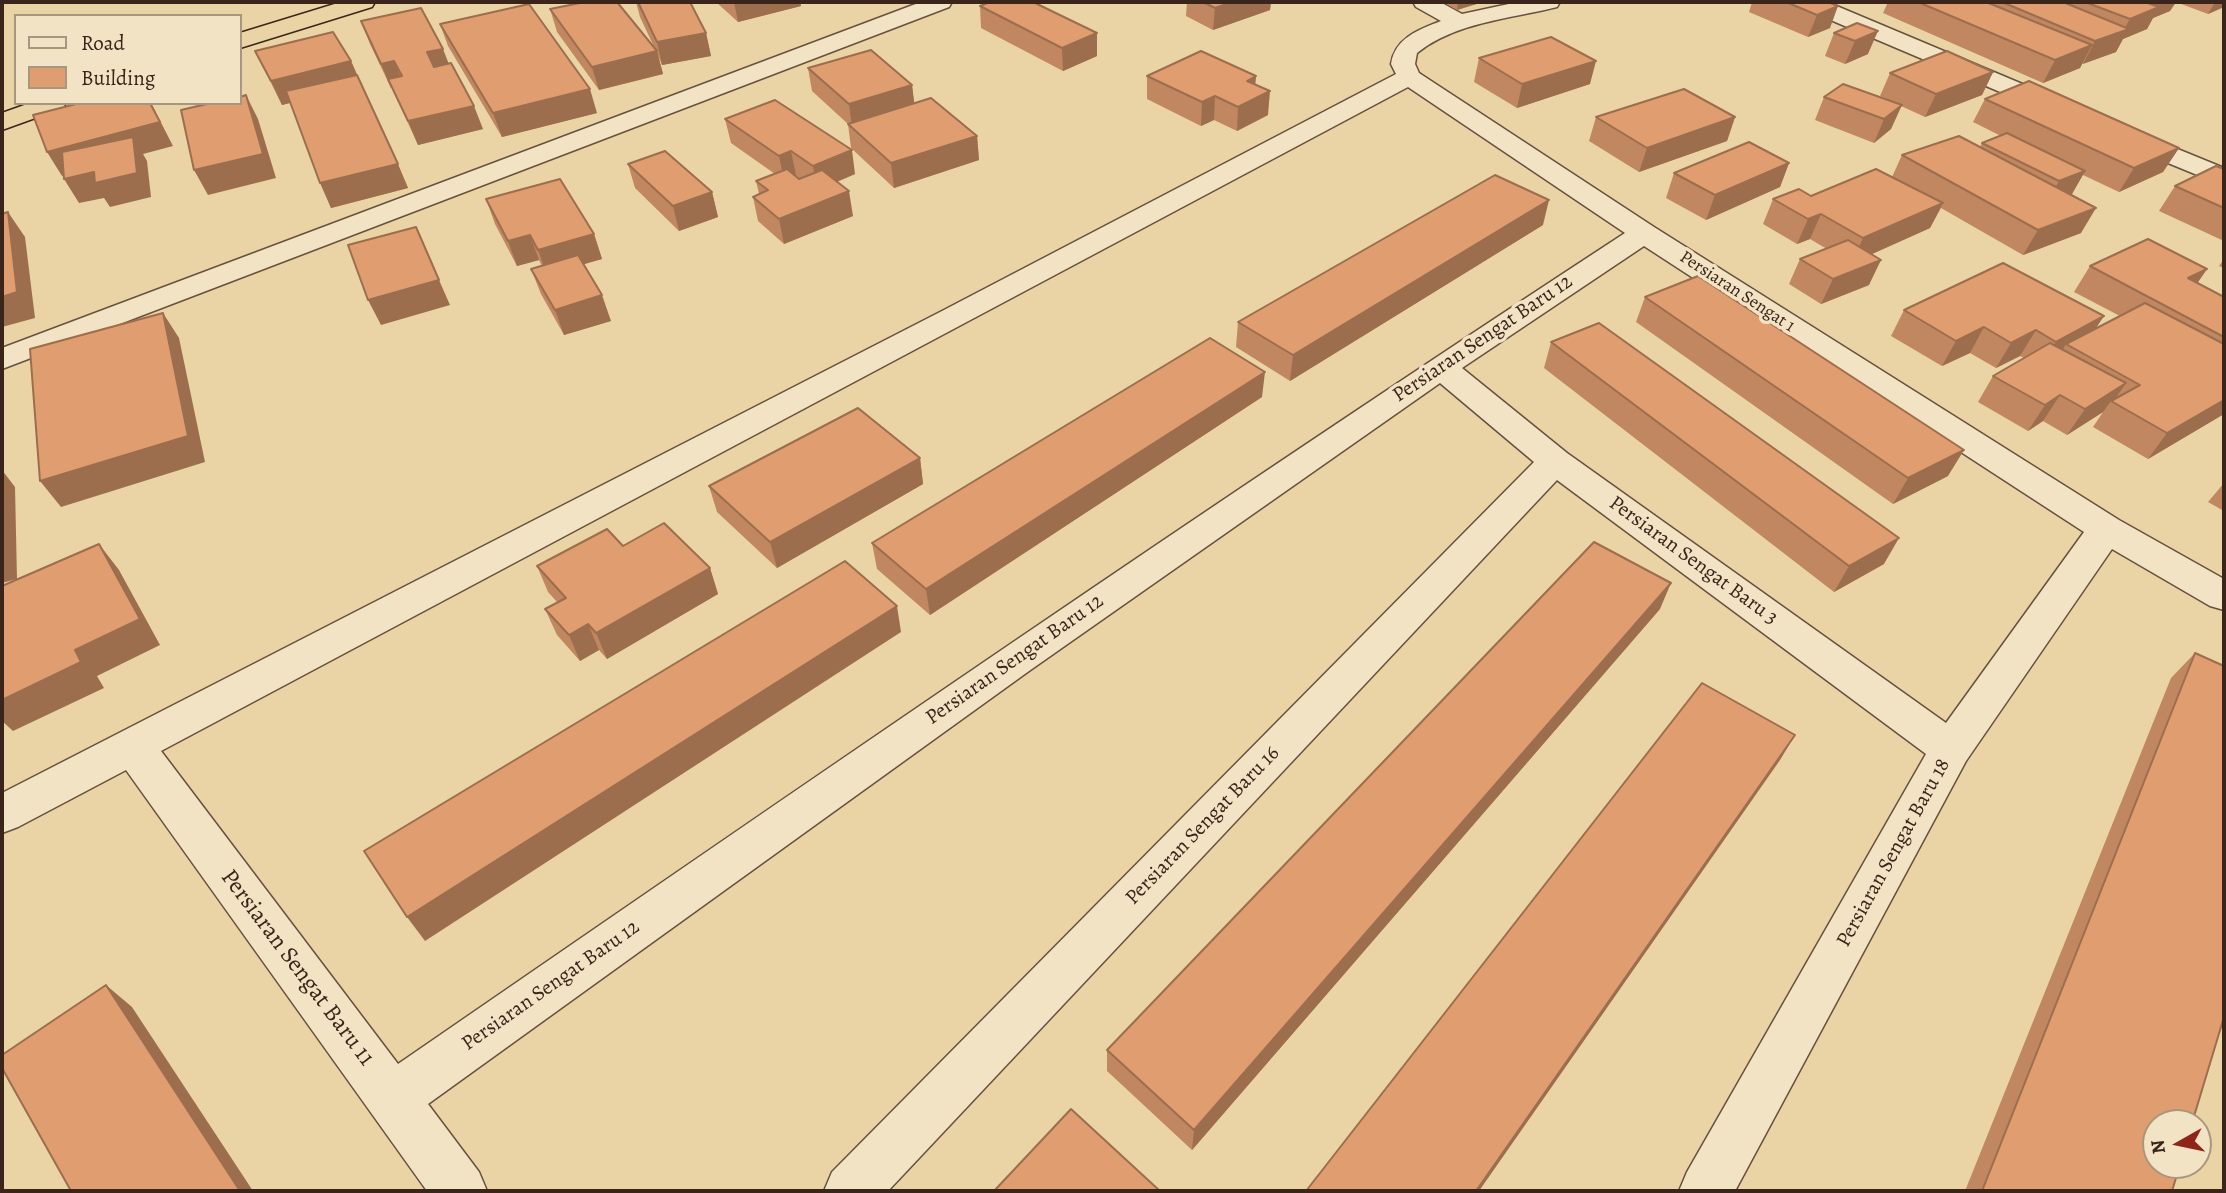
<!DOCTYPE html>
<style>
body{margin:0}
#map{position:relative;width:2226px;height:1193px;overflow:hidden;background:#ead4a5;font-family:Alegreya,serif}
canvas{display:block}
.frame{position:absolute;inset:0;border:4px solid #3b251b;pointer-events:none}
.legend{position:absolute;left:14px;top:14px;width:228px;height:91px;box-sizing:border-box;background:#f1e3c4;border:2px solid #a89780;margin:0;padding:9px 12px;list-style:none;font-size:21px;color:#3b251b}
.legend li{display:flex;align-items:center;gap:14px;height:35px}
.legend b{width:35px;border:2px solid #a89780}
.north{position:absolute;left:2142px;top:1109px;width:70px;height:70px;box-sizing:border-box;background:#f1e3c4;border:2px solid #a89780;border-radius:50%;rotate:261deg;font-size:19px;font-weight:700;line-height:28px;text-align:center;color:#3b251b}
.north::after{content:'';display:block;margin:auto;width:24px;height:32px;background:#8f2418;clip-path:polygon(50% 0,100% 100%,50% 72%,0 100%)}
</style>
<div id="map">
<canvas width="2226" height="1193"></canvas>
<div class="frame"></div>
<ul class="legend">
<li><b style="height:9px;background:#f1e3c4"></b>Road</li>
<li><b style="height:19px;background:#df9d70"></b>Building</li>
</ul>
<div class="north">N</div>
</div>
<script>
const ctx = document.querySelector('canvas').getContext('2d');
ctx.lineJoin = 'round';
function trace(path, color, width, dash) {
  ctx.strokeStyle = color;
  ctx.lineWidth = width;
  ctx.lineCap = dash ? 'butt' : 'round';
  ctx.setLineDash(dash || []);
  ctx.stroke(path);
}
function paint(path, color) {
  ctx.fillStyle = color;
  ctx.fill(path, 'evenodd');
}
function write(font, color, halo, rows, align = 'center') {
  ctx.font = font + ' Alegreya,serif';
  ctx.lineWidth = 7;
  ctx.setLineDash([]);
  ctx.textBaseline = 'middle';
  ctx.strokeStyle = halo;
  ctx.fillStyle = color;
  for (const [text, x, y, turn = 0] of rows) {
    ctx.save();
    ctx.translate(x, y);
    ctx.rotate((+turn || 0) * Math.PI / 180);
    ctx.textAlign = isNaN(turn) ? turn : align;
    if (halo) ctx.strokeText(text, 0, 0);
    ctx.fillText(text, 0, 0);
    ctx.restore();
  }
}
const minor = new Path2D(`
 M921 2H952L949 7 2 369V348Z
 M1413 2H1440L1462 14 1518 2H1560L1557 7C1509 19 1456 22 1417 53L1415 64 1419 73 1654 227 2119 520 2224 579V610L2210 606 2112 549 1966 761 1735 1191H1679L1687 1172 1926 754 1557 480 888 1191H824L832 1172 1534 462 1440 383 1029 671 428 1104 479 1172 487 1191H427L126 770 18 827 2 833V793L942 311 1396 74 1391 64C1395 38 1418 30 1441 21L1416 7ZM1408 87 1625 233C1212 503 805 784 398 1064L161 751ZM1644 246 2084 532 1946 723 1567 453 1462 368Z
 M1797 2H1827L2070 104 2074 109 2070 114 2061 117 2052 114 1800 7Z
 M2126 128 2224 168V186L2117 142 2113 136 2117 130Z`);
const trunk = new Path2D(`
 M341 2H375L372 7 240 48V33Z
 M30 103H66L63 108 2 130V113Z`);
const wall = new Path2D(`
 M636 2H690L706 33 711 56 662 65 658 55 663 74 599 90 557 32 550 9 655 49 640 17Z
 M716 2H800L801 6 738 22Z
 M1187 2H1271L1270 10 1213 30 1186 16Z
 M1443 2H1483L1457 10Z
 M1752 2H1828L1830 28 1808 37 1749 12Z
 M1888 2H2176L2170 11 2153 18 2147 29 2123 39 2116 52 2082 64 2080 68 2043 83 1883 13Z
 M2176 2H2224V7L2208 14Z
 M980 6 1097 33V56L1063 71 981 28Z
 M361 21 449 64 483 129 418 145 392 88H391L370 44Z
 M1857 23 1868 54 1845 64 1825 56 1834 33Z
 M440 24 597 113 502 137 448 46Z
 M255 51 351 61 408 188 331 208 290 103 282 105Z
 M1479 58 1590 84 1517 108 1474 82Z
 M808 68 912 85 914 103 977 136 979 160 894 188 851 148 848 124 812 91Z
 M1993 72 1982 95 1925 117 1901 106 1891 129 1874 143 1815 120 1824 97 1887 99 1880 96 1890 73Z
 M1147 76H1256L1255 84 1268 115 1237 131 1214 120 1201 126 1147 99Z
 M1985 99 2179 148 2163 172 2119 192 2083 175 2071 195 2081 233 2023 255 1941 208 1930 228 1872 254 1869 285 1821 304 1789 284 1800 259 1827 249 1810 239 1797 244 1763 224 1773 199 1811 196 1892 177 1902 155 1980 147 1982 143 2001 136 1973 122Z
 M1596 117H1735L1727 141 1639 172 1589 141Z
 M725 119 855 174 837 182 853 216 784 244 758 221 753 197 759 194 756 181 775 174 731 143Z
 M1789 163 1780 187 1706 220 1666 198 1674 173Z
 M628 164 712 192 718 217 679 231 635 188Z
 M2224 169V241L2159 211 2175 186Z
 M486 199 594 234 602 259 583 264 611 321 564 335 541 294 531 269 542 266 539 260 517 266 495 224Z
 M1543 225 1290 381 1236 347 1238 322Z
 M2224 259V268L2219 266Z
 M2090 266 2207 269 2197 283 2224 297V414L2148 459 2093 427 2103 412 2067 435 2043 421 2028 431 1978 402 1993 376 2024 358 2020 356 1996 368 1970 353 1942 366 1891 336 1904 310 2095 329 2120 316 2074 292Z
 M1645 297 1948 476 1893 504 1636 322Z
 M1551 342 1884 564 1834 592 1544 368Z
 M1262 397 930 615 877 569 872 543Z
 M920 458 923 484 777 568 717 512 709 486Z
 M2224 483V511L2208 502Z
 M623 546 710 568 718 594 607 659 599 650 580 661 557 635 545 609 558 603 548 592 537 566Z
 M1660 609 1192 1150 1107 1071V1050Z
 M2195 653 2172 1191H1965L2171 678Z`);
const shadedWall = new Path2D(`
 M734 2H800L801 6 738 22Z
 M1232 2H1271L1270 10 1213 30 1215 8Z
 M1458 2H1483L1457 10Z
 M2156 2H2176L2170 11 2153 18 2147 29 2123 39 2116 52 2083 64 2095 41 2123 31 2130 19 2152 10Z
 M2215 2H2224V7L2208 14Z
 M1838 6 1830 28 1808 37 1817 15Z
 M1878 31 1868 54 1845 64 1855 41Z
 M706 33 711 56 662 65 657 42Z
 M1097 33V56L1063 71 1062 48Z
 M2092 45 2080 68 2043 83 2055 60Z
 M443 49 452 72 436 76 427 52Z
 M657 51 663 74 599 90 592 67Z
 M351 61 361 84 282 105 271 81Z
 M394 61 404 85 391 88 381 64Z
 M1596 61 1590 84 1517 108 1522 84Z
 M1993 72 1982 95 1925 117 1936 94Z
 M1256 76 1254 99 1270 91 1268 115 1237 131 1238 107 1247 81Z
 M912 85 915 109 852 128 849 104Z
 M590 89 597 113 502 137 493 113Z
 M246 95 258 119 276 178 208 195 194 170Z
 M1215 96 1214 120 1201 126 1202 102Z
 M151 103 173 146 143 154 147 161 151 197 110 207 104 198 79 203 64 179 94 172 135 156 62 176 47 152Z
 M1902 105 1891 129 1874 143 1884 119Z
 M474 106 483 129 418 145 408 121Z
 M1735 117 1727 141 1639 172 1647 148Z
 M977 136 979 160 894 188 891 163Z
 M2179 148 2163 172 2119 192 2134 168Z
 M852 150 855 174 817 190 813 166Z
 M791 151 796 175 784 180 779 156Z
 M1789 163 1780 187 1706 220 1715 195Z
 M398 164 408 188 331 208 320 183Z
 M2085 171 2071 196 2045 206 2059 181Z
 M849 191 853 216 784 244 779 219Z
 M712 192 718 217 679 231 673 206Z
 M1549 200 1543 225 1290 381 1293 355Z
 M1943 203 1930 228 1852 263 1863 238Z
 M2096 208 2081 233 2023 255 2038 230Z
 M8 212 25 237 35 318 2 327V297Z
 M1821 214 1810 239 1797 244 1808 219Z
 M594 234 602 259 547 275 538 250Z
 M530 235 539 260 517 266 508 241Z
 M1881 260 1869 285 1821 304 1833 279Z
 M2207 269 2190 294 2188 278Z
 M439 280 450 305 381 325 368 300Z
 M602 295 611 321 564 335 555 310Z
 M163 313 179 338 205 462 61 507 40 481Z
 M2104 316 2087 342 2066 344 2058 358 2040 367 2056 342Z
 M1984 327 1970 353 1942 366 1956 341Z
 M2036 330 2020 356 1996 368 2011 343Z
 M1265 372 1262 397 930 615 926 589Z
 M2126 383 2113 402 2111 401 2103 412 2067 435 2085 409Z
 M2060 395 2043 421 2028 431 2045 405Z
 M2224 400V414L2148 459 2167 433Z
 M1964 450 1948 476 1893 504 1908 478Z
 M920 458 923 484 777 568 770 542Z
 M2 470 15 487 17 579 2 583Z
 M1899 538 1884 564 1834 592 1849 566Z
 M99 544 119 570 160 645 97 676 104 688 13 731 2 721V700Z
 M710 568 718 594 607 659 596 633Z
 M1671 583 1660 609 1192 1150 1194 1130Z
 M897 606 901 632 425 941 407 917Z
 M588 624 599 650 580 661 569 635Z
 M1795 735 1780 760 1479 1191H1476Z
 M106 985 132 1007 253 1191H240Z`);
const building = new Path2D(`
 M585 2H617L657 51 592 67 550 9Z
 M638 2H690L706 33 657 42Z
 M990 2H1033L1097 33 1062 48 980 6Z
 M1203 2H1232L1215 8Z
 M1786 2H1828L1838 6 1817 15Z
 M1918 2H1986L2092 45 2055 60Z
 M2002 2H2063L2129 29 2095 41Z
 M2085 2H2145L2159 7 2130 19Z
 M529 4 590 89 493 113 440 24Z
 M421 8 443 49 427 52 434 67 451 63 474 106 408 121 388 79 402 76 394 61 381 64 361 21Z
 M1857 23 1878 31 1855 41 1834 33Z
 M333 32 351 61 271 81 255 51Z
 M1551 37 1596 61 1522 84 1479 58Z
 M871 50 912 85 849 104 808 68Z
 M1201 51 1256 76 1247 81 1270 91 1238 107 1215 96 1202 102 1147 76Z
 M1947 51 1993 72 1936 94 1890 73Z
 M357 75 398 164 320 183 286 91Z
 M2029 81 2179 148 2134 168 1985 99Z
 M1843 84 1902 105 1884 119 1824 97Z
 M1684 89 1735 117 1647 148 1596 117Z
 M246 95 263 154 194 170 181 110 211 103H240V97Z
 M931 98 977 136 891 163 848 124Z
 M775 100 852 150 813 166 791 151 779 156 725 119Z
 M80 103H150L160 122 47 152 33 115Z
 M2007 133 2085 171 2059 181 1982 143Z
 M1959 136 2096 208 2038 230 1902 155Z
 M133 137 137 173 95 183 94 172 64 179 62 152Z
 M1749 142 1789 163 1715 195 1674 173Z
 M665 151 712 192 673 206 628 164Z
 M2216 166 2224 169V208L2175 186Z
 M787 169 799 179 822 170 849 191 779 219 753 197 768 190 756 181Z
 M1876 169 1943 203 1863 238 1821 214 1808 219 1773 199 1799 189 1811 196Z
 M1495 175 1549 200 1293 355 1238 322Z
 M560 179 594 234 538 250 530 235 508 241 486 199Z
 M8 212 17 292 2 297V214Z
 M416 227 439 280 368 300 348 245Z
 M2148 239 2207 269 2188 278 2224 297V337L2090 266Z
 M1848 240 1881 260 1833 279 1800 259Z
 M578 255 602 295 555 310 531 269Z
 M2003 263 2104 316 2056 342 2036 330 2011 343 1984 327 1956 341 1904 310Z
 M1698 276 1964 450 1908 478 1645 297Z
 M2145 303 2224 344V400L2167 433 2111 401 2140 385 2066 344Z
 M163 313 188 436 40 481 30 349Z
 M1599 323 1899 538 1849 566 1551 342Z
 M1210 338 1265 372 926 589 872 543Z
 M2050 343 2126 383 2085 409 2060 395 2045 405 1993 376Z
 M858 408 920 458 770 542 709 486Z
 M664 523 710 568 596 633 588 624 569 635 545 609 566 598 537 566 607 529 623 546Z
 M1594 542 1671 583 1194 1130 1107 1050Z
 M99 544 140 619 75 650 81 662 2 700V586Z
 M845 561 897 606 407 917 364 851Z
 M2195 653 2224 666V1017L2192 1123H2156V1165H2180L2172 1191H1982Z
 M1702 683 1795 735 1476 1191H1306Z
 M106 985 240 1191H71L2 1068V1055Z
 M1071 1109 1160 1191H994Z`);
const farStreetnames = [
 ["Persiaran Sengat 1",1737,292,33]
];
const streetNames = [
 ["Persiaran Sengat Baru 12",1483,339,-34],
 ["Persiaran Sengat Baru 3",1693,561,36],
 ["Persiaran Sengat Baru 12",1015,660,-35],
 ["Persiaran Sengat Baru 16",1203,826,-46],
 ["Persiaran Sengat Baru 18",1894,853,-61],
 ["Persiaran Sengat Baru 12",551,986,-35]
];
const nearStreetnames = [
 ["Persiaran Sengat Baru 11",297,968,53]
];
trace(minor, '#67513e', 3);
trace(trunk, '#3b251b', 3);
paint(minor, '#f1e3c4');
paint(trunk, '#ead4a5');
paint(wall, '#c08760');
paint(shadedWall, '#9c6e4e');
paint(building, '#df9d70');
trace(building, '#9c6e4e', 2);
write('18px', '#3b251b', '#f1e3c4', farStreetnames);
write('21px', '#3b251b', '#f1e3c4', streetNames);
write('24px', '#3b251b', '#f1e3c4', nearStreetnames);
</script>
